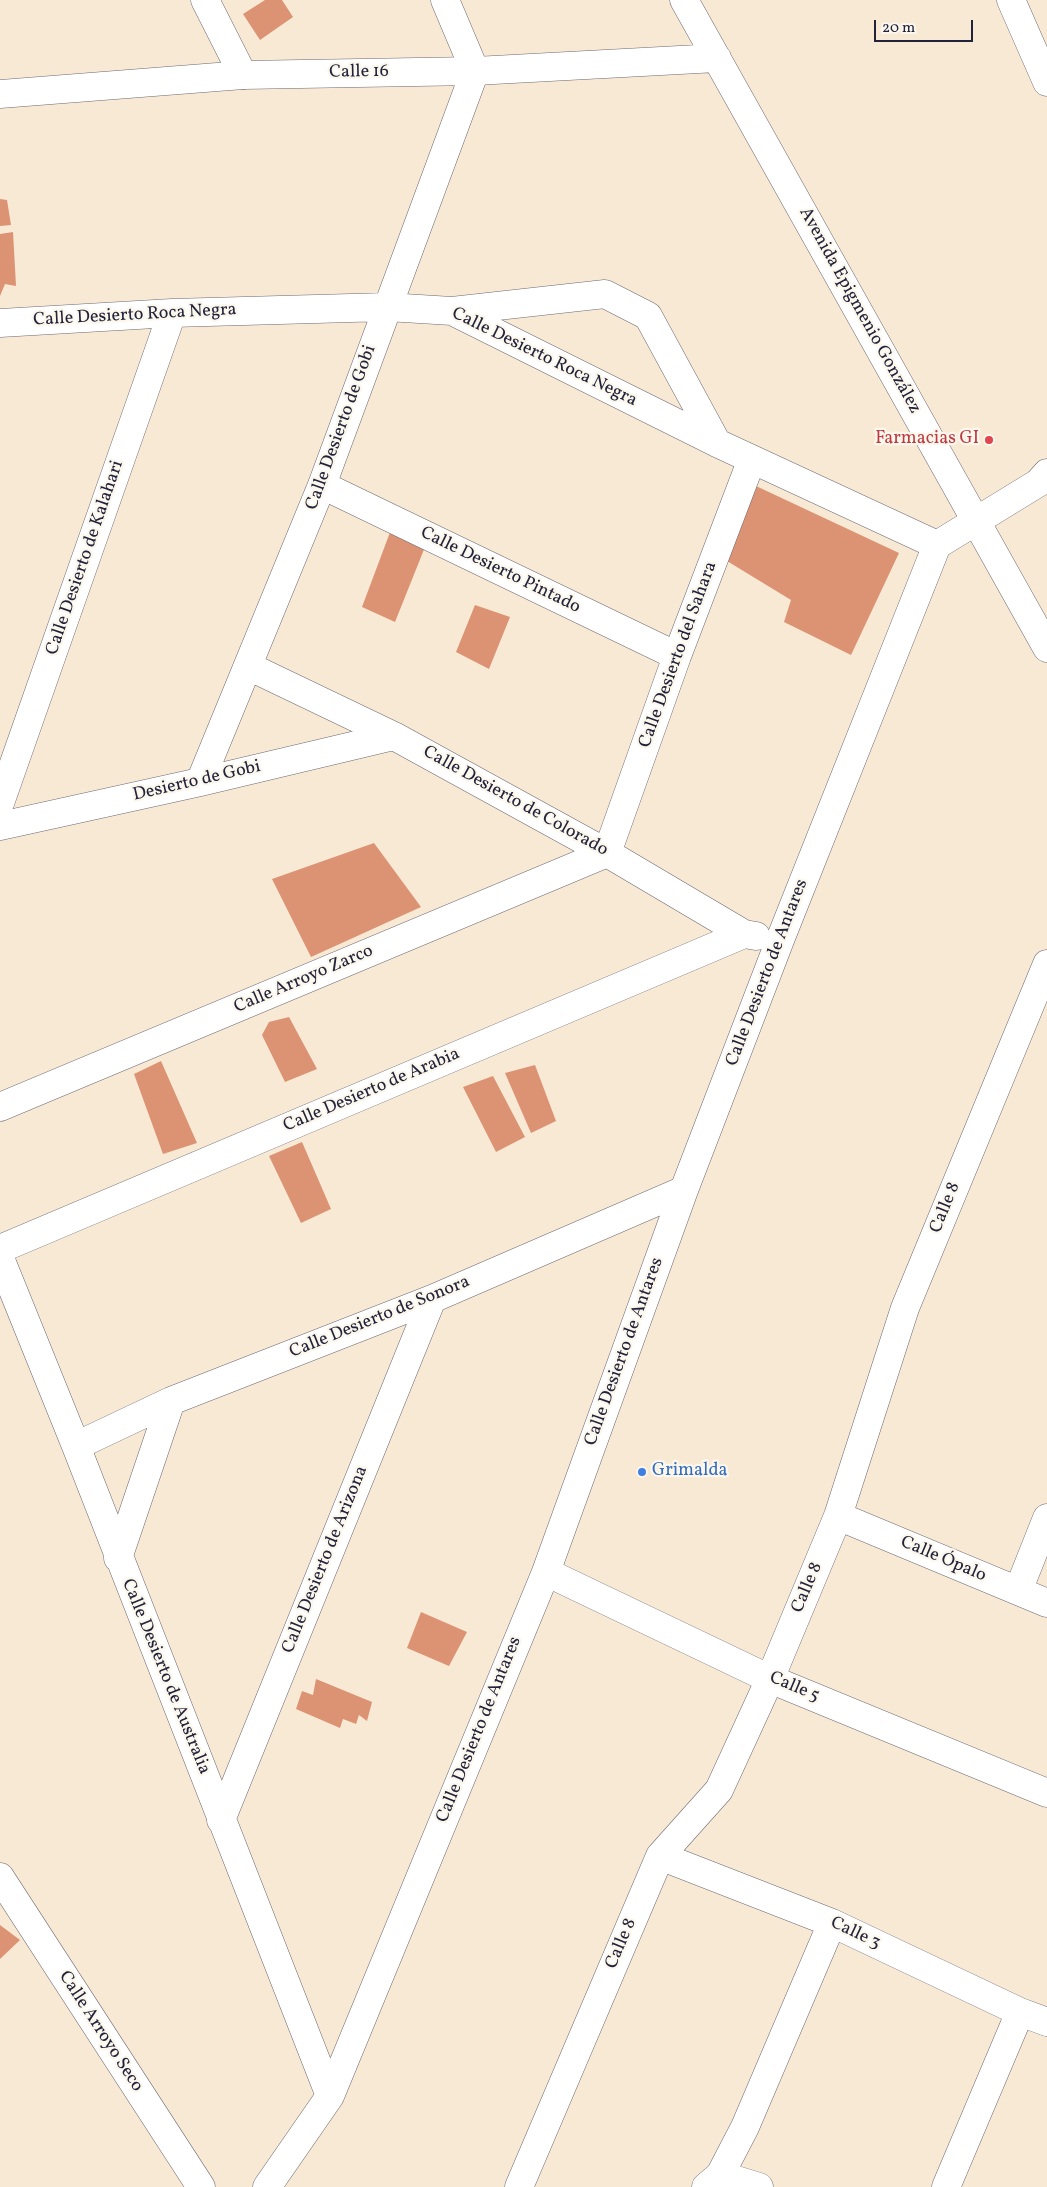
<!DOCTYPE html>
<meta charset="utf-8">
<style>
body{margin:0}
#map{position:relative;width:1047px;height:2187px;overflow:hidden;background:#f8e9d5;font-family:Vollkorn,serif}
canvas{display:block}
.scale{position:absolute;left:874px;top:20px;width:99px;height:22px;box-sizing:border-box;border:2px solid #22223b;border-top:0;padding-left:6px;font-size:15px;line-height:18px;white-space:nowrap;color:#22223b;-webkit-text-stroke:4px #fbf7ec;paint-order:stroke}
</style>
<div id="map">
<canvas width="1047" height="2187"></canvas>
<div class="scale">20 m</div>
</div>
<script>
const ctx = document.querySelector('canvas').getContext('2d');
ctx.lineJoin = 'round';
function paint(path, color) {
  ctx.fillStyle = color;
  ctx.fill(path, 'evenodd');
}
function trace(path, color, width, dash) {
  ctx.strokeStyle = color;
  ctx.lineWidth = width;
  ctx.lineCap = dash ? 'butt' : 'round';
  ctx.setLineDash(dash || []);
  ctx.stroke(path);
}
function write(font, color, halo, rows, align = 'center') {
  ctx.font = font + ' Vollkorn,serif';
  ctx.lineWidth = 4.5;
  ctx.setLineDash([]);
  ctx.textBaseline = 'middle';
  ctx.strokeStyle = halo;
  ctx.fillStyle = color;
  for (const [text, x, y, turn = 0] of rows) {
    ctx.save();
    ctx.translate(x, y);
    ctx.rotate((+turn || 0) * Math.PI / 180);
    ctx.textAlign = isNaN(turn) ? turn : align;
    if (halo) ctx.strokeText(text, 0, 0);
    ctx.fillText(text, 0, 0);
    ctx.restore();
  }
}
const building = new Path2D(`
 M265 0H282L293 17 260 40 243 14Z
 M0 199 7 200 11 225 0 226Z
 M13 232 16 286 5 284 0 296V234Z
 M756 486 899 553 851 655 784 622 791 600 727 561Z
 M392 527 425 547 395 622 362 607Z
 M475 605 510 617 489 669 456 652Z
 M374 843 421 907 311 957 272 879Z
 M289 1017 317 1069 285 1082 262 1035 269 1022Z
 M161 1061 197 1143 163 1154 134 1074Z
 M535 1065 556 1121 531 1133 505 1073Z
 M493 1076 525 1137 496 1152 463 1087Z
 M302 1142 331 1209 301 1223 269 1156Z
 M421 1612 467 1632 449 1666 407 1648Z
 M316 1679 372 1702 367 1721 359 1715 356 1724 343 1719 340 1728 296 1709 302 1691 313 1695Z
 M0 1925 20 1940 0 1959Z`);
const minor = new Path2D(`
 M205 0 243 75
 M1011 0 1047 82
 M452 311 605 294 648 316 717 443
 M0 323 172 313 387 307 452 311 717 443 937 545
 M322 485 677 656
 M248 666 394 736 607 853 744 934 756 936
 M200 782 322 485 475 71 445 0
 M0 803 172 313
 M0 826 200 782 394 736
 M0 1107 607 853 677 656 752 459
 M0 1249 744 934
 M0 1258 76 1446 330 2096
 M76 1446 171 1401 432 1299 684 1190
 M838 1516 1047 1603
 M118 1558 171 1401
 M546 1572 770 1679 1047 1793
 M1018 1591 1047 1518
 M221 1820 432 1299
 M660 1856 832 1923 1020 2012 1047 2022
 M0 1877 201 2187
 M720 2175 759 2187
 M267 2187 330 2096 546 1572 684 1190 780 940 937 545 1038 483 1047 473
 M519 2187 660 1856 719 1790 770 1679 838 1516 905 1308 1047 964
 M706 2187 720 2175 745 2127 832 1923
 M946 2187 1020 2012`);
const tertiary = new Path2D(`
 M684 0 1047 648
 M0 94 243 75 475 71 717 58`);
const markers = [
 [989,440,5,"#e0444e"],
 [642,1472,5,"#3f7fe0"]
];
const streetNames = [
 ["Calle 16",359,73,-1],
 ["Avenida Epigmenio González",859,311,61],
 ["Calle Desierto Roca Negra",135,316,-3],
 ["Calle Desierto Roca Negra",544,358,26],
 ["Calle Desierto de Gobi",342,428,-70],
 ["Calle Desierto de Kalahari",86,558,-71],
 ["Calle Desierto Pintado",500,571,26],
 ["Calle Desierto del Sahara",679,655,-70],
 ["Desierto de Gobi",197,782,-13],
 ["Calle Desierto de Colorado",515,802,29],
 ["Calle Desierto de Antares",768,973,-69],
 ["Calle Arroyo Zarco",304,980,-23],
 ["Calle Desierto de Arabia",372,1091,-23],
 ["Calle 8",946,1208,-68],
 ["Calle Desierto de Sonora",380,1318,-22],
 ["Calle Desierto de Antares",625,1352,-70],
 ["Calle Desierto de Arizona",326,1560,-68],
 ["Calle Ópalo",943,1560,23],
 ["Calle 8",808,1588,-67],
 ["Calle Desierto de Australia",165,1677,68],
 ["Calle 5",794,1688,23],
 ["Calle Desierto de Antares",480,1730,-68],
 ["Calle 3",855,1934,25],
 ["Calle 8",622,1944,-67],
 ["Calle Arroyo Seco",100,2032,57]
];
const healthNames = [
 ["Farmacias GI",979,440]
];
const shopNames = [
 ["Grimalda",652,1472]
];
paint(building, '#dc9374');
trace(minor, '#6d6871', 29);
trace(tertiary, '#6d6871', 29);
trace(minor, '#fff', 28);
trace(tertiary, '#fff', 28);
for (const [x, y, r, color] of markers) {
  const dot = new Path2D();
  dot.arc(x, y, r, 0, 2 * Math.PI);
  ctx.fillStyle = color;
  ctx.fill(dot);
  trace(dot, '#fbf7ec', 2);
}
write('18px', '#22223b', '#fbf7ec', streetNames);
write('18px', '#be3a42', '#fbf7ec', healthNames, 'right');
write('18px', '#366cbe', '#fbf7ec', shopNames, 'left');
</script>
